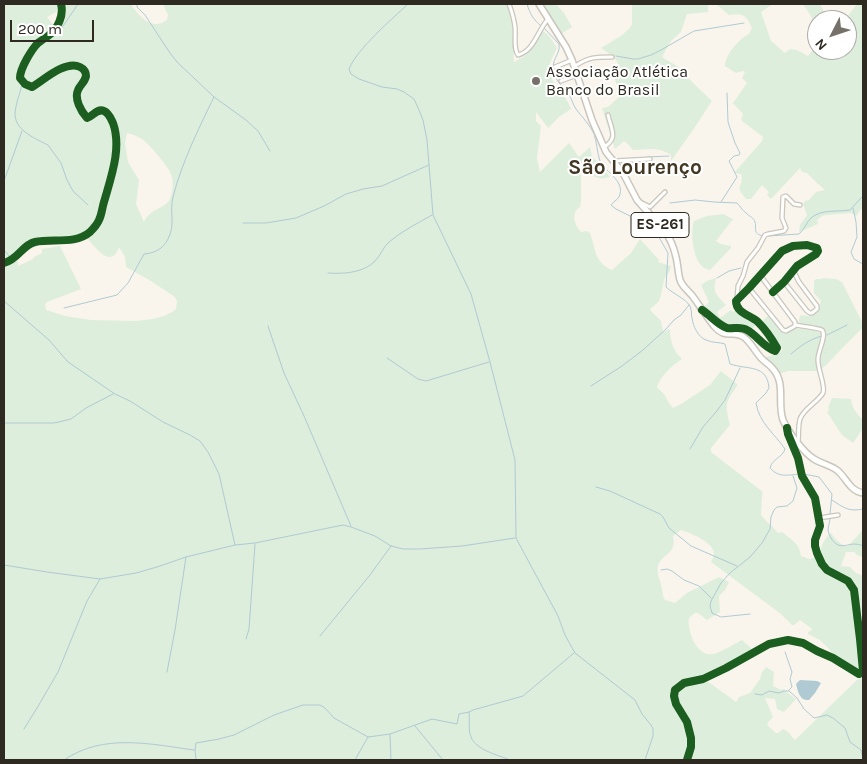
<!DOCTYPE html>
<meta charset="utf-8">
<style>
body{margin:0}
#map{position:relative;width:867px;height:764px;overflow:hidden;background:#f9f5ec;font-family:Karla,sans-serif}
canvas{display:block}
.frame{position:absolute;inset:0;border:5px solid #2f2a21;pointer-events:none}
.north{position:absolute;left:807px;top:10px;width:50px;height:50px;box-sizing:border-box;background:#fff;border:1px solid #acaaa6;border-radius:50%;rotate:229deg;font-size:14px;font-weight:700;line-height:20px;text-align:center;color:#2f2a21}
.north::after{content:'';display:block;margin:auto;width:18px;height:22px;background:#767168;clip-path:polygon(50% 0,100% 100%,50% 72%,0 100%)}
.scale{position:absolute;left:10px;top:20px;width:84px;height:22px;box-sizing:border-box;border:2px solid #2f2a21;border-top:0;padding-left:6px;font-size:15px;line-height:18px;white-space:nowrap;color:#2f2a21;-webkit-text-stroke:4px #fff;paint-order:stroke}
</style>
<div id="map">
<canvas width="867" height="764"></canvas>
<div class="frame"></div>
<div class="north">N</div>
<div class="scale">200 m</div>
</div>
<script>
const ctx = document.querySelector('canvas').getContext('2d');
ctx.lineJoin = 'round';
function paint(path, color) {
  ctx.fillStyle = color;
  ctx.fill(path, 'evenodd');
}
function trace(path, color, width, dash) {
  ctx.strokeStyle = color;
  ctx.lineWidth = width;
  ctx.lineCap = dash ? 'butt' : 'round';
  ctx.setLineDash(dash || []);
  ctx.stroke(path);
}
function write(font, color, halo, rows, align = 'center') {
  ctx.font = font + ' Karla,sans-serif';
  ctx.lineWidth = 4;
  ctx.setLineDash([]);
  ctx.textBaseline = 'middle';
  ctx.strokeStyle = halo;
  ctx.fillStyle = color;
  for (const [text, x, y, turn = 0] of rows) {
    ctx.save();
    ctx.translate(x, y);
    ctx.rotate((+turn || 0) * Math.PI / 180);
    ctx.textAlign = isNaN(turn) ? turn : align;
    if (halo) ctx.strokeText(text, 0, 0);
    ctx.fillText(text, 0, 0);
    ctx.restore();
  }
}
const green = new Path2D(`
 M4 4H60L56 12 47 17 57 30C64 22 63 13 64 4H131C139 17 152 31 167 20L168 15 163 4H506C526 27 512 38 514 62L525 56 542 30 550 37 557 48C555 53 550 61 549 67 548 83 567 94 571 109L559 117 548 128 536 112V121L541 126 537 158 540 172 569 143 579 157 590 147 592 157 600 164 610 177C600 180 594 178 586 171L583 172 581 174V201L580 207C571 212 574 225 581 232L586 231 590 233C596 250 594 262 612 270L631 253 640 239 659 260 658 262 671 266C670 273 666 274 664 280 662 287 662 294 659 301 657 304 653 306 650 309L651 311 661 321 663 332 670 329C670 340 673 351 682 359 673 365 660 376 657 387 658 389 660 390 662 392 667 397 668 404 673 408L681 404 710 385 721 371 737 384V386C725 403 725 404 730 425L711 448V452L763 492 762 496 761 515C766 522 773 526 778 533L782 532C793 541 799 543 801 556L809 559 820 556C820 547 824 539 831 533 835 539 841 546 848 546L863 530V557L857 555 854 552H846L841 566 850 567 856 573 863 576V617C860 611 859 603 856 597L862 670 860 673 833 654V653L820 640 808 634V632L812 630V629L800 620 794 625H792L781 614 711 562C712 560 714 556 714 554 714 542 690 533 681 530L673 536C677 555 662 553 658 566 656 574 661 581 662 589 663 593 662 595 665 600L675 603 687 593 719 577 729 582 725 590 719 596 720 612 707 620 698 613H695L689 618C687 630 696 657 713 654 718 654 736 643 742 640L751 648 747 655 704 680 710 683 736 702 739 697 750 693 760 679 762 672 766 667 774 672 773 686 781 690 784 689 785 691 796 699 784 712 777 709 775 699 765 698 773 717 769 721 767 725 776 733H778L783 729C789 731 791 736 795 740L857 680 863 676V760H4V21C6 16 4 9 4 4ZM127 133C132 134 137 136 142 139 148 143 167 165 170 172 174 179 173 192 170 199 165 209 150 208 144 222L136 204 139 180 128 162 125 143ZM85 235C93 245 111 271 119 247L125 257 126 267 151 281 175 297 177 301 176 309 172 312 164 316 152 319 136 321 91 320 65 316 46 310 45 304 47 302 81 289 60 246 42 249V253L34 257 33 259 18 266 17 257C23 252 26 247 32 243Z
 M542 4H556L564 13 572 27 561 34Z
 M632 4H710L708 6V12L687 14 681 32 671 41 662 57 677 66 695 85 712 101 693 130 671 161V155C657 146 647 150 633 150L626 142 624 141 615 149 602 108 608 107 620 96 614 76C627 64 611 55 601 48 609 43 629 33 632 24 632 22 632 7 632 4Z
 M716 4H773L761 12 771 41 785 53 790 49 797 50 808 56 817 44V50H847V20H845L857 4H863V207L856 216 851 213 826 215 822 216 817 220 818 224 799 232 800 225 807 215 803 204 805 201 809 200 816 192 825 190 818 184 807 173 802 172 800 168 771 199 767 195 769 192 762 185 751 199H746C735 185 741 190 742 177L741 174 734 173 762 141 763 137 741 120 743 114 733 103 747 83 742 78 745 72 743 71 736 73 725 66C725 55 739 39 749 34L752 28C746 15 743 13 729 15Z
 M803 4H820L828 20H817V30L811 16Z
 M723 214 733 219 716 241 721 244 731 246V248L710 270C706 269 703 268 700 264 693 255 690 232 694 221L707 216Z
 M716 278C712 293 717 295 726 305L717 312 720 318 731 310 733 312 738 308 753 317 760 323 769 315 782 327 800 329 799 319 801 315C804 315 806 316 809 316 815 315 820 306 821 301L814 293V281L816 279H822L823 278 836 279 842 282 863 324V327L825 366 818 371H788L779 374 765 359V357L774 355 783 350 759 323 750 330 740 326 738 332H724L718 328 703 308 709 302 701 285 707 281Z
 M832 398 851 399C852 408 857 414 863 420V428L853 443 842 435 827 412 829 410 828 408Z`);
const water = new Path2D(`
 M800 680 817 681 821 683 815 693 809 700C800 701 798 692 796 684Z`);
const stream = new Path2D(`
 M137 4V7L145 15 170 53 177 62 214 97 246 120 258 131 270 151
 M408 4C392 19 357 49 349 69L351 74 359 79 382 87 397 89 404 92 414 99 419 110 423 120 427 140 433 215 471 294 490 362 515 460 516 538 558 616 565 635 575 653 635 700 642 714 651 725 653 729V736L645 760
 M527 4C530 14 533 19 541 26
 M544 28 559 44C561 55 550 59 554 73 556 82 564 87 569 95 572 99 573 105 576 109 582 117 590 125 594 134 597 143 597 152 600 161 606 173 626 181 619 197 617 200 613 202 611 205L616 209 648 225 660 239 668 253 666 287C673 294 685 298 690 306 692 310 691 314 692 318 693 326 698 337 706 340 712 343 719 342 725 344L730 364C748 370 767 364 769 388L766 393 756 403C759 423 775 434 785 449 783 457 772 459 770 468 779 478 787 475 800 474
 M59 32 78 4
 M616 56 633 59H638L651 55 661 50 694 31 744 23
 M22 84C20 94 15 105 15 115 16 131 36 139 48 145L61 163 67 180 73 191 88 205
 M647 157 669 156
 M4 181 22 131
 M721 202 737 177 729 161 734 156 739 155 740 153 735 143 728 122 727 93
 M670 203 695 200 714 202 737 203C740 206 742 210 746 213 749 216 754 218 755 222 757 230 752 233 763 236
 M853 208 856 222 857 237 851 252 854 259 863 264
 M243 223H266L296 218 324 206 346 194 363 189 382 186 429 165
 M768 236 799 234C804 230 806 223 811 218 821 209 838 212 850 210L863 196
 M4 250 10 257
 M328 273C344 274 363 273 375 261 381 255 383 247 389 242 402 231 418 223 432 215
 M717 278 729 271 741 268
 M4 301 49 340 68 362 115 394 130 401 163 422 190 435 200 441 208 452 219 474 235 545
 M64 308 117 295 128 283 144 254C155 253 163 249 168 239 176 224 169 212 173 197 182 162 198 130 214 97
 M268 326 284 373 304 416 351 526
 M827 335 847 325
 M791 354C800 346 810 339 822 336
 M387 358 418 379 426 381 489 362
 M591 386 622 366 643 350 666 329 674 320 681 315 689 305
 M4 423H54L71 419 86 408 113 394
 M690 449 703 427 716 412 725 400 740 368
 M804 474 819 477 832 494 830 514
 M596 487 610 491 660 514 663 517 669 528 691 546 737 566
 M832 500C844 508 849 512 863 509
 M830 518C830 523 828 526 828 530 828 532 830 536 831 538 841 554 849 539 863 546
 M4 565 47 572 100 579 136 573 157 567 186 557 235 545 255 543 343 525 351 527 375 536 391 546 403 549H420L462 546 515 538
 M661 570 667 569 672 571 684 580 699 586 711 598
 M750 614 721 617 712 613 710 606 711 601 721 583 730 573 750 557 762 543 770 529 771 517 774 510 777 507 787 506 793 501 797 488 793 476
 M320 636 370 575 391 546
 M246 639 249 629 255 544
 M785 652 792 672 790 679 792 687 789 690
 M167 672 175 630 186 557
 M789 691 797 698 804 709 814 718 827 715 833 718 845 728 850 742 861 750 863 758
 M755 694 762 695 769 691 779 693 784 691H789
 M469 712C470 720 468 730 471 737 476 750 498 755 510 760
 M415 726 443 760
 M24 729 37 708 58 672 87 601 100 579
 M390 734 391 760
 M64 760C103 733 150 744 194 750
 M196 760 195 750 196 743 219 739 234 735 274 715 303 705H320L325 708 334 718 368 737 390 734 432 719 457 724 459 714 469 712 473 710 523 696 574 653
 M355 760 368 737`);
const street = new Path2D(`
 M509 4C512 12 514 19 515 27 516 36 513 48 518 55 534 51 538 30 548 19
 M575 66C589 57 595 57 612 57
 M555 67 572 60
 M561 81 577 75
 M604 147C619 138 611 129 608 115
 M613 161 650 159
 M642 203 650 207 665 192
 M650 234 654 220
 M4 263C19 259 22 245 35 242 52 238 75 245 90 232 93 229 97 225 99 220 102 214 102 208 104 202 111 177 122 148 113 123 111 119 109 113 104 111 97 108 93 116 87 118 81 111 74 99 78 90 80 85 85 82 86 76 86 72 84 69 80 67 65 60 44 80 32 87L25 84 20 78C20 68 32 49 38 43 42 40 45 38 48 36 58 29 64 15 61 4
 M784 282 807 311 810 313H812L817 309V306L799 282 793 270
 M749 288 783 330 786 331 795 326V322L760 275
 M737 298 738 286 743 276 747 262 758 248 765 235 768 234 784 231 786 228 782 218 783 197 786 196 794 204 800 205
 M706 313C712 317 719 325 726 327 733 329 740 326 746 329 757 335 763 347 775 351L777 348C772 339 765 329 758 322 750 315 736 313 736 301L749 288 782 251 793 246 807 245 817 248 818 251 816 254 797 266 784 282 773 292
 M795 325C801 326 819 328 822 330 827 335 818 351 818 359 817 368 826 386 823 393 817 403 804 408 800 419 798 426 799 435 798 442
 M819 518 838 515`);
const secondary = new Path2D(`
 M687 760 691 747V738L687 722 676 704 674 696 675 690 684 683 703 679 726 668 769 644 788 640 803 643 817 651 833 658 859 674 863 671 860 639 854 590 848 581 827 570 822 564 817 553 815 546V540L820 526 815 498 802 476 798 458 787 430`);
const primary = new Path2D(`
 M539 4 566 47 572 60 592 120 606 152 623 173 637 200 664 230C670 238 674 248 676 257 678 265 678 273 680 280 683 288 690 292 694 298 701 308 707 317 714 326 726 340 732 330 742 336 750 340 755 352 762 359 765 362 770 365 773 369 786 383 777 404 783 420 788 432 804 453 814 459 822 464 831 465 838 471 847 479 850 491 863 493`);
const cycleway = new Path2D(`
 M4 263C19 259 22 245 35 242 52 238 75 245 90 232 93 229 97 225 99 220 102 214 102 208 104 202 111 177 122 148 113 123 111 119 109 113 104 111 97 108 93 116 87 118 81 111 74 99 78 90 80 85 85 82 86 76 86 72 84 69 80 67 65 60 44 80 32 87L25 84 20 78C20 68 32 49 38 43 42 40 45 38 48 36 58 29 64 15 61 4
 M702 310C710 315 718 325 727 328 734 329 741 326 747 330 757 335 763 347 775 351L777 348C772 339 765 329 758 322 750 315 736 313 736 301L749 288 782 251 793 246 807 245 817 248 818 251 816 254 797 266 784 282 773 292
 M687 760 691 747V738L687 722 676 704 674 696 675 690 684 683 703 679 726 668 769 644 788 640 803 643 817 651 833 658 859 674 863 671 860 639 854 590 848 581 827 570 822 564 817 553 815 546V540L820 526 815 498 802 476 798 458 788 434 787 428`);
const markers = [
 [536,81,5,"#767168"]
];
const shields = [
 [660,225,58]
];
const shieldNames = [
 ["ES-261",660,225]
];
const poiNames = [
 ["Associação Atlética",546,72],
 ["Banco do Brasil",546,90]
];
const districtNames = [
 ["São Lourenço",635,168]
];
paint(green, '#deeedc');
paint(water, '#afcad3');
trace(stream, '#afcad3', 1);
trace(street, '#cac6be', 5.5);
trace(secondary, '#cac6be', 7);
trace(primary, '#cac6be', 8);
trace(street, '#fefefc', 3);
trace(secondary, '#fefefc', 4.5);
trace(primary, '#fefefc', 5);
trace(cycleway, '#1b5e20', 8);
for (const [x, y, r, color] of markers) {
  const dot = new Path2D();
  dot.arc(x, y, r, 0, 2 * Math.PI);
  ctx.fillStyle = color;
  ctx.fill(dot);
  trace(dot, '#fff', 2);
}
for (const [x, y, w] of shields) {
  const box = new Path2D();
  box.roundRect(x - w / 2, y - 12.5, w, 25, 4);
  ctx.fillStyle = '#fff';
  ctx.fill(box);
  trace(box, '#2f2a21', 1);
}
write('bold 15px', '#2f2a21', null, shieldNames);
write('16px', '#2f2a21', '#fff', poiNames, 'left');
write('bold 21px', '#433824', '#fff', districtNames);
</script>
